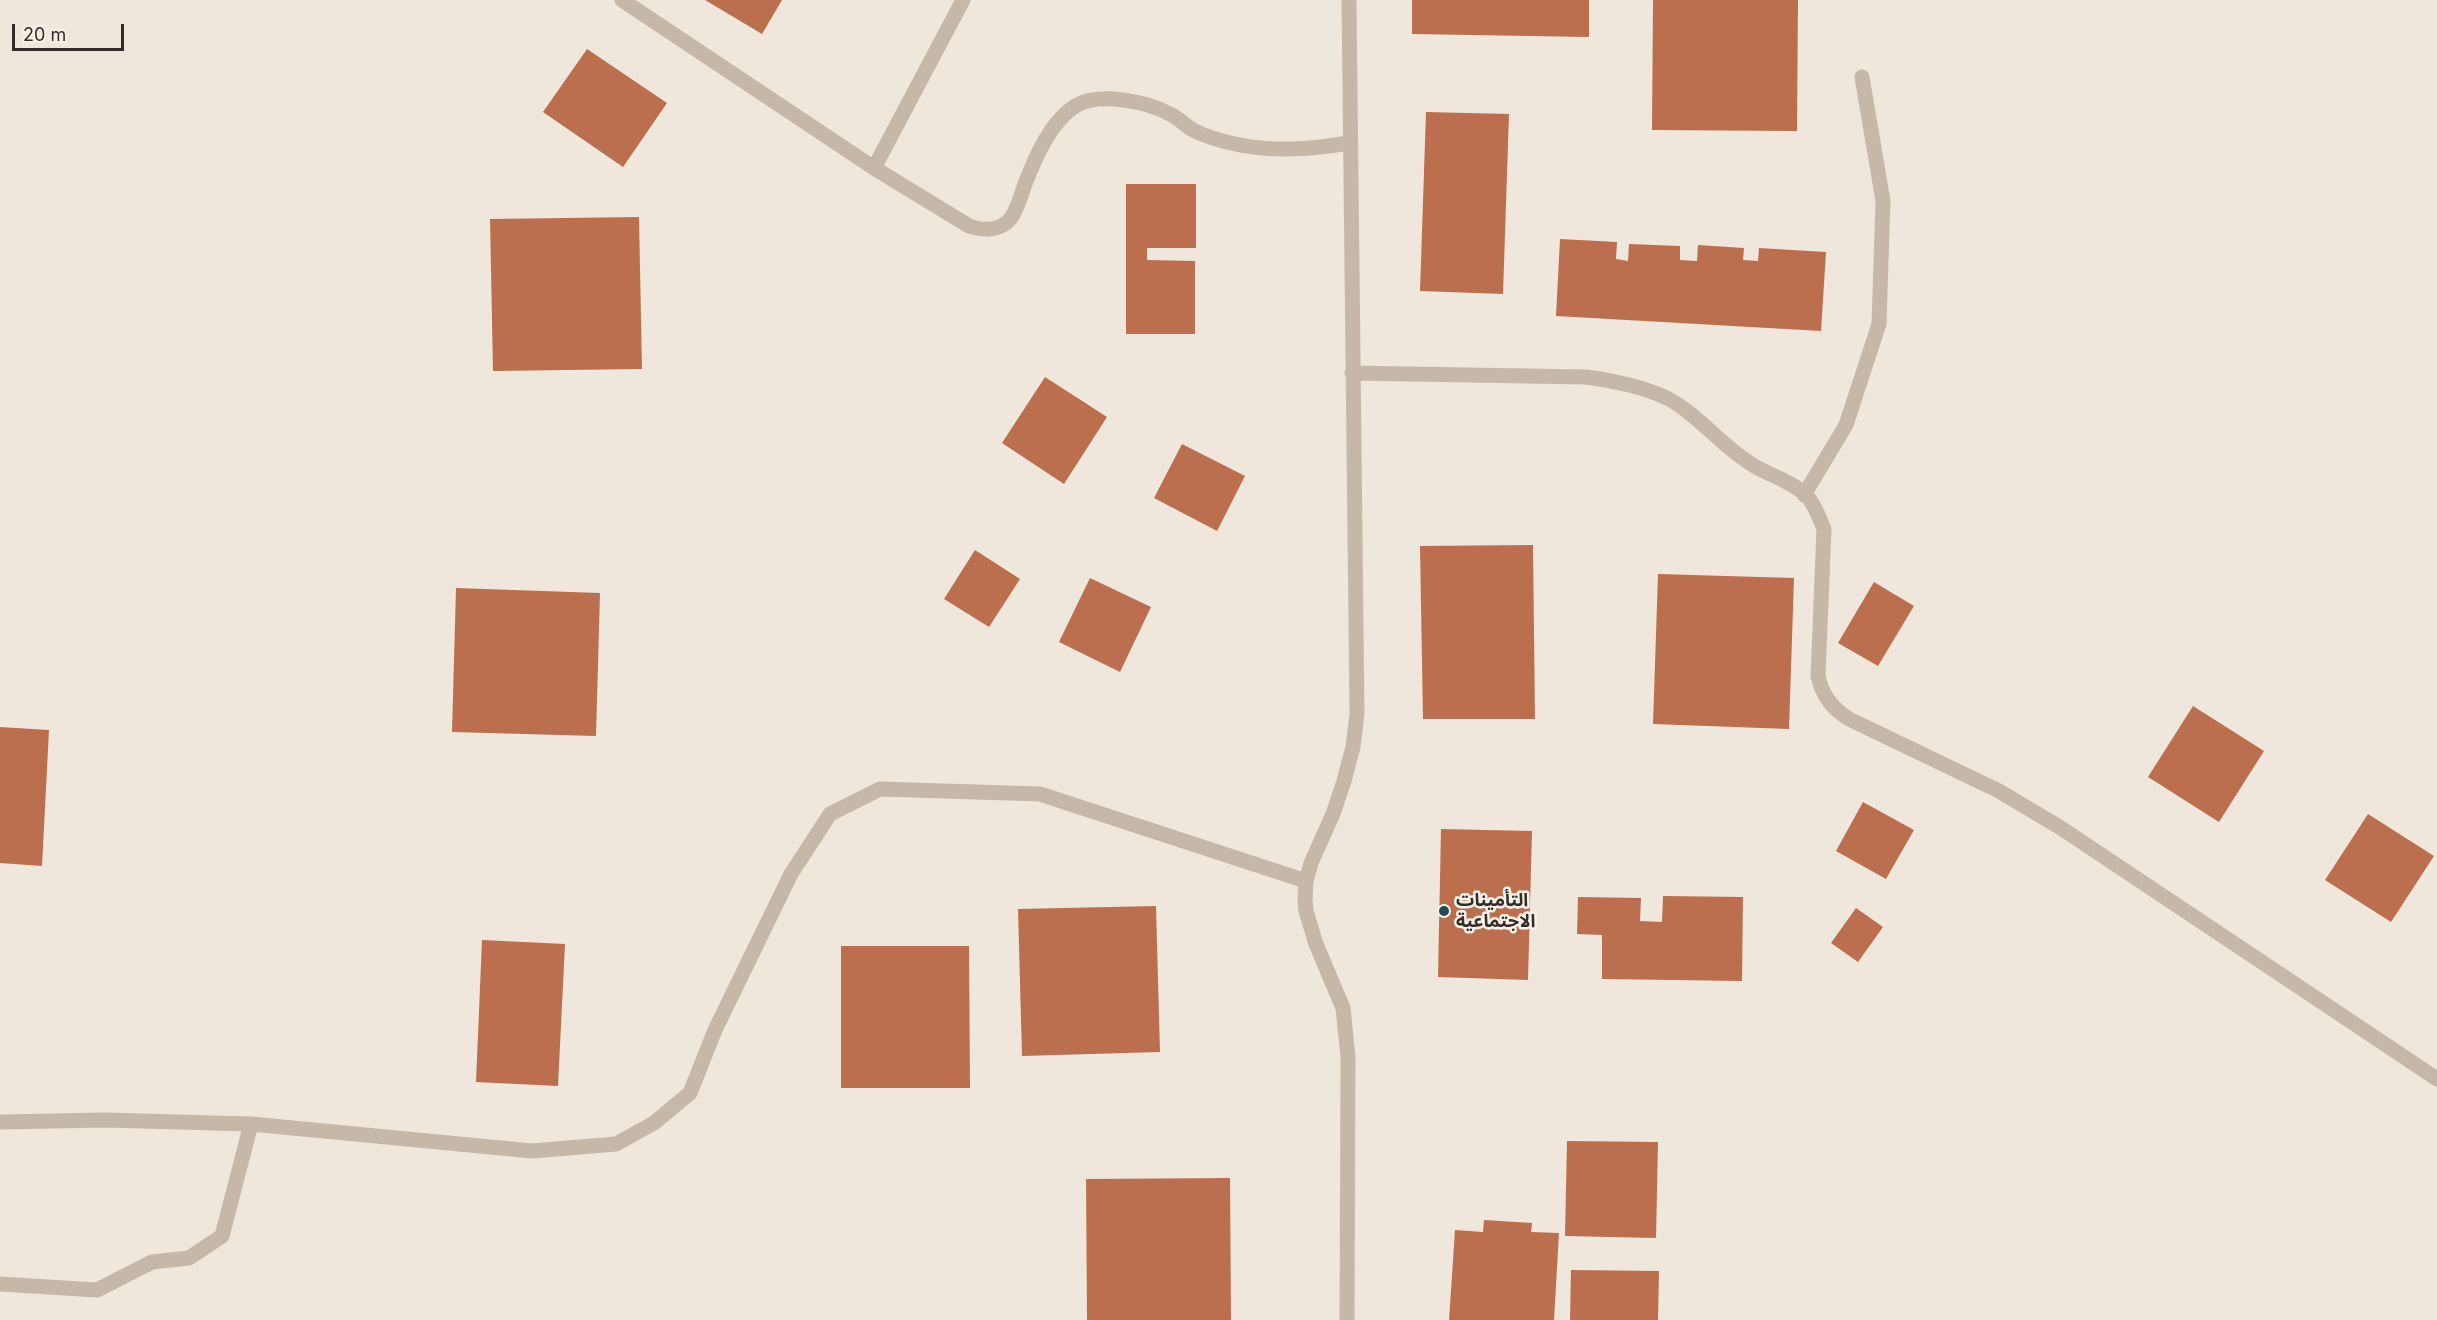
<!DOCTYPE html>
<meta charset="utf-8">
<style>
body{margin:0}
#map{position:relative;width:2437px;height:1320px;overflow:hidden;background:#efe7dc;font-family:Inter,sans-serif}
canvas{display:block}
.scale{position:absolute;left:12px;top:24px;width:112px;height:27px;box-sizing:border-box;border:3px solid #342c28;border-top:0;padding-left:8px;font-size:18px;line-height:21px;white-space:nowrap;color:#342c28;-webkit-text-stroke:4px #f8f1e7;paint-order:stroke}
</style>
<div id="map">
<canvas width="2437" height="1320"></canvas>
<div class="scale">20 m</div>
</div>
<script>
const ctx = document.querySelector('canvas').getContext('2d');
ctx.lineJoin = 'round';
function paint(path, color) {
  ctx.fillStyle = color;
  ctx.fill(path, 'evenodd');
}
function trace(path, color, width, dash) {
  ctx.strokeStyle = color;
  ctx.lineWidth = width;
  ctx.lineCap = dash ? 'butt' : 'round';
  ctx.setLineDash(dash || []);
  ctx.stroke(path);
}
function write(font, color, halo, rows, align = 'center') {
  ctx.font = font + ' Inter,"Noto Sans Arabic",sans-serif';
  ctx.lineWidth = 5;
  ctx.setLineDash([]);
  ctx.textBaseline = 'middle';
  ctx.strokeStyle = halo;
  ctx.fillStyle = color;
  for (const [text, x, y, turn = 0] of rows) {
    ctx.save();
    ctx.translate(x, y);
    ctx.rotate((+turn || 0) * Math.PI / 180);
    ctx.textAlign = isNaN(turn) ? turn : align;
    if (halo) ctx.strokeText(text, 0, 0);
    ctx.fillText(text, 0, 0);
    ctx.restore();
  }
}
const building = new Path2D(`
 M705 0H782L762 34Z
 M1412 0H1589V37L1412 34Z
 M1653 0H1798L1797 131 1652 130Z
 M587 49 667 103 623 167 543 112Z
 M1426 112 1509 114 1503 294 1420 291Z
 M1126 184H1196V248H1147V260L1195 261V334H1126Z
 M639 217 642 369 493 371 490 219Z
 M1560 239 1617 242 1616 259 1628 261 1629 244 1680 246V260L1697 261 1698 245 1744 248 1743 260 1758 261 1759 248 1826 252 1821 331 1556 316Z
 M1045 377 1107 417 1064 484 1002 443Z
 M1182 444 1245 476 1217 531 1154 498Z
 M1533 545 1535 719H1423L1420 546Z
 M975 550 1020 579 989 627 944 599Z
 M1658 574 1794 578 1789 729 1653 724Z
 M1090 578 1151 607 1120 672 1059 642Z
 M1874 582 1914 606 1878 666 1838 643Z
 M456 588 600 593 596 736 452 732Z
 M2193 706 2264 751 2219 822 2148 777Z
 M0 727 49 730 42 866 0 863Z
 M1863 802 1914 830 1886 879 1836 851Z
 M2368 814 2434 856 2391 922 2325 880Z
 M1441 829 1532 831 1528 980 1438 977Z
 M1663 896 1743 897 1742 981 1602 979V935L1577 934 1578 897 1641 898 1640 921 1662 922Z
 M1156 906 1160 1052 1022 1056 1018 909Z
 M1856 908 1883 927 1858 962 1831 943Z
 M482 940 565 944 558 1086 476 1082Z
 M841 946H969L970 1088H841Z
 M1567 1141 1658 1142 1656 1238 1565 1236Z
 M1230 1178 1231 1320H1087L1086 1179Z
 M1484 1220 1532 1223 1531 1232 1559 1233 1554 1320H1449L1455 1230 1483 1232Z
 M1571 1270 1659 1271 1658 1320H1570Z`);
const minor = new Path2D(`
 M622 0 874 168 969 226C984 231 1001 231 1011 218 1018 208 1021 195 1025 184 1035 158 1051 120 1077 105 1101 92 1148 102 1170 114 1178 118 1185 125 1193 130 1206 137 1225 142 1240 145 1277 152 1312 149 1349 143
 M874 168 963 0
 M1352 373 1586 377C1614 381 1641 386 1667 398 1697 414 1721 445 1751 464 1768 475 1792 481 1807 496 1815 505 1819 517 1824 529L1818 676C1823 697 1832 708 1849 719L1999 791 2061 828 2437 1079
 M1804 495 1846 425 1879 324 1883 201 1862 77
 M0 1122 105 1120 251 1124 532 1151 616 1144 654 1123 690 1093 715 1030 791 874 830 814 880 789 1040 794 1306 881
 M0 1284 97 1290 152 1262 189 1258 222 1236 251 1124
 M1347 1320 1348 1057 1343 1008 1316 944 1306 911 1305 899 1306 881 1311 863 1333 814 1344 781 1353 747 1357 714 1349 0`);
const markers = [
 [1444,911,6,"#214c52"]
];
const poiNames = [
 ["التأمينات",1456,901],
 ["الاجتماعية",1456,922]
];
paint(building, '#bc6f4e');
trace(minor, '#c6b8a9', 15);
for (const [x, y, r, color] of markers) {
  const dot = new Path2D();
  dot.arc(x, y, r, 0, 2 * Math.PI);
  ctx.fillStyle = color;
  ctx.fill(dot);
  trace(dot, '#f8f1e7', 2);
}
write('bold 18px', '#342c28', '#f8f1e7', poiNames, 'left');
</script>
